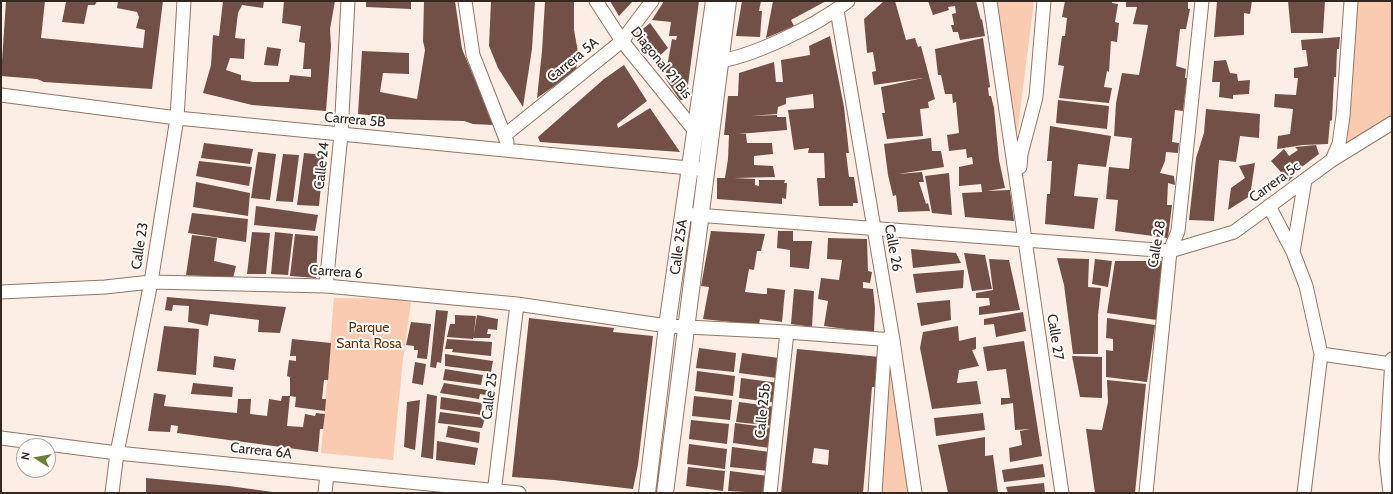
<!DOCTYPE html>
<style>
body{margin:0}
#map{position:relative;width:1393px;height:494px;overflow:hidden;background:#fcede5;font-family:Cabin,sans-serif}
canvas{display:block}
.frame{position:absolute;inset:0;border:2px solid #352821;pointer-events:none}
.north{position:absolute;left:16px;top:438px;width:40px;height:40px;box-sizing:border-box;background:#fefefe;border:1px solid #aea8a6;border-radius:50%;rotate:281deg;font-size:11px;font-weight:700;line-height:16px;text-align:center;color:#352821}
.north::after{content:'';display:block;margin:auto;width:14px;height:18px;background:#697f31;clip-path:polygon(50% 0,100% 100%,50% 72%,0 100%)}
</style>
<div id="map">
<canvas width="1393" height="494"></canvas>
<div class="frame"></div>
<div class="north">N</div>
</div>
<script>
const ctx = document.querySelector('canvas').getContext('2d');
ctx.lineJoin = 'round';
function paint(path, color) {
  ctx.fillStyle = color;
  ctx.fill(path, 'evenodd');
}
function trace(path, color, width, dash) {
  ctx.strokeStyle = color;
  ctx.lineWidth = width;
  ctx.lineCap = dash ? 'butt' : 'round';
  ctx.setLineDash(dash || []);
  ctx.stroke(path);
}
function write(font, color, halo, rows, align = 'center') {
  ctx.font = font + ' Cabin,sans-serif';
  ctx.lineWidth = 4;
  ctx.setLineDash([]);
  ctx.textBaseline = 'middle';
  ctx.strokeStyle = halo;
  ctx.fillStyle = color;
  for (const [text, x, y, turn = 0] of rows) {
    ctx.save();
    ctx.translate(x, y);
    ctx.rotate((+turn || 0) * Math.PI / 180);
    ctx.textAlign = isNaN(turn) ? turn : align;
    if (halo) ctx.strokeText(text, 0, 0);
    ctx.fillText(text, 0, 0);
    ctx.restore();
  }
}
const green = new Path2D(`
 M996 1H1034L1017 135Z
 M1345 1H1392V122L1332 160Z
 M334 298 394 299 411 302 403 359 393 460 321 453Z
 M888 347 909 493H880Z`);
const building = new Path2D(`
 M6 1H45L41 38 143 48 145 30 136 28 139 17 137 12 117 8 118 1H163L152 89 44 82 37 79 1 76Z
 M62 1H97L95 5H88L84 24 62 22 66 2Z
 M223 1H264L263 8 242 5 238 13 235 38 245 39 244 59 230 58 226 70 241 75V80L254 82H289L290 75 311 77V69H303L305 43 299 42 301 26 282 23 284 1H335L330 29 331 46 326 111 252 105 203 93 211 65 213 35 219 36Z
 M366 1H411V9L366 7Z
 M424 1H455L462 49 494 125 473 124 464 121 387 119 379 116 358 114 362 51 409 53V74L383 73 380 92 417 99 425 50 423 41Z
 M491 1H535L532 49 523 107 498 68 489 46Z
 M545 1H574V30L578 52 576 71 537 98 542 51Z
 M610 1H633L619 16Z
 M664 1H699L686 100H680L665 78 672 39 676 40 677 36H669L671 22 652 20Z
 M742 1H761L759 11H762L760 37 736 36Z
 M773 1H826L791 20 794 26 766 38Z
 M884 1H895L906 40 915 38 918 47 921 46 935 99 928 102 929 108 920 109 923 136 887 139 882 113H885L881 87 923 78 874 85 872 72 876 71 873 52 867 53 864 19Z
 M928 1H976L981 20 982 19 985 36 960 40 958 32H953L951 25H954L952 14 956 13 955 6 948 7 949 10 933 15Z
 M1065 1H1112V3L1118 4 1115 22 1119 23 1117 42 1111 41 1109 72 1107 71 1104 87 1112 88 1109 103 1059 98 1064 66 1058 65 1062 36H1065L1067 18 1062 17Z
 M1126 1H1188V9H1190L1186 29H1180L1176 66 1186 69 1185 78H1187L1183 111 1175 110 1172 142 1179 143 1178 153 1166 152 1165 161 1160 173 1174 176 1175 185 1168 183 1167 205H1172L1168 238 1115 231 1118 200 1106 199 1109 167 1129 169 1132 138 1114 136 1116 103 1122 73 1139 75 1148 25 1133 24 1137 7H1126Z
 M1217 1H1252L1250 14 1244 13V35L1214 37Z
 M1288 1H1325L1323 33H1291Z
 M650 23 668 48 653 62 633 37Z
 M830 36 844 107 849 153H846L849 177H854L858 203H853V206H819L817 178H825L824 153H808L809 148 794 150 788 110 814 108 813 94 786 98V104L778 107 777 114 750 116 777 115V117H786L787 130 738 134H746L747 143H772L773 154 754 156V165L773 166 775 177 734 178 755 179V185L759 186V180H785L784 183H787L786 199 782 198V204L717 199V178H725L728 159 729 135H724L728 96H738L739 73 774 62 776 82H783L781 60 810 55 809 46Z
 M1340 37 1339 49H1337L1336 77H1334L1332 120 1330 121 1328 144 1303 145 1277 149 1278 136 1290 134 1293 109 1274 107 1275 94 1296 95 1298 78H1294V68L1308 66 1306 50H1302L1301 40Z
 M983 38 990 87 988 88 989 96H991L994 108 999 160 1005 188 987 191 1010 190 1014 221 965 217 962 193 982 192 981 184 959 186V167L973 164 972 157 967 158 966 149 949 151 947 135 959 133 956 102 953 103 952 94H945L941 75H938L935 49Z
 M267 47 281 49 278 66 264 65Z
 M1226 60 1230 73 1237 74 1238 81 1250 80 1249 94 1233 95V99L1219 97 1220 82H1212L1214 61Z
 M624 65 647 101 617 124 618 128 650 108 680 152 540 142 538 137 604 79Z
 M1058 100 1109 106 1107 129 1056 123Z
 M1206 109 1260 114 1259 138 1240 136 1236 162 1219 160 1214 221 1189 220 1196 158 1204 133Z
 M1050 126 1111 136 1106 167 1078 164 1074 196 1098 198 1094 229 1045 224 1047 194H1050L1052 161H1047Z
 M931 138 932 151H941L944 167 898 174 922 172 924 182H919L926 204 928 203 930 211 898 212 896 195 893 196 888 175 884 144Z
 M204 143 253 149 250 164 201 158Z
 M1316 145 1319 154 1303 166 1289 181 1271 161 1284 149 1289 156 1298 150 1295 147Z
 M258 152 276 154 270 200 251 198Z
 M304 153 324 155 319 206 297 205Z
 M283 154 299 155 293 202 276 201Z
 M199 161 252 167 249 186 196 176Z
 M1255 163 1250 196 1228 210 1231 188 1245 178 1239 166Z
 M949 173 952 215 932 213 925 176Z
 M196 182 250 193 248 216 193 207Z
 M256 206 318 215 315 231 254 225Z
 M192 213 248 219 246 242 188 233Z
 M711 231 765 234 761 251H757L754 270 749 269 745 292 763 294H767V288L785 290 782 322 760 319 759 325 703 319 709 287 701 286Z
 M778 231H793V241H812L809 269 790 267V250L777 248Z
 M252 232 270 233 266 274H247Z
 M275 232 293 234 288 275 271 274Z
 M295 234 318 236 316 278 290 276Z
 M192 235 217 238 214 261 236 266 233 278 186 275Z
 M828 238 867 239 868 271 872 272 870 283 863 282V288L873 289 875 308 874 333 824 326 828 301 818 299 821 278 839 280 842 260 827 259Z
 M911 249 956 253 961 263 913 268Z
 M964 253 985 255 992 289 972 291Z
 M1057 258 1089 259 1088 287 1101 288 1098 315V354H1073L1064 285Z
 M989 259 1009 260 1020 310 979 315V307L990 305 989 298H976V293L993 290Z
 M1095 259 1112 261 1108 287 1092 284Z
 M1115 261H1162L1157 320 1107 313Z
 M964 270 963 288 916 293 913 274Z
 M794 289 814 291 812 327 791 324Z
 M167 297 202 300 286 307 280 333 258 332 259 320 210 314 208 326 188 322 189 306 173 305 172 311 165 310Z
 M950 300 951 320 921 326 917 303Z
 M436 310 448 311 441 363 437 362 436 368 430 367Z
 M1023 312 1026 331 996 337 994 324 984 325V319Z
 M455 315 476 316 473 339 447 337 450 324H455Z
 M477 315 498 319 497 330 488 329 487 334H491L490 338H473Z
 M529 318 614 328 613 332 653 336 638 465 633 489 554 480 512 477Z
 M1107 318 1155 325 1147 382 1106 377V350L1113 351V339L1106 338Z
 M411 322 431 324 427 359 417 358 418 350H414V346L406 345Z
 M164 326 199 329 196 375 157 371Z
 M958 326 959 341 976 337V349L972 350 979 366 959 370 957 383 977 381 981 404 932 409 920 348 923 332Z
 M292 339 331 343 328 380H324L322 399H326L325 411 295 407 296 397 290 396V377L287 376 289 360 296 361V356H290Z
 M447 339 492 342 491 356 452 352 453 349H445Z
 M1024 341 1042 456 1010 462 1009 448 1022 445 1020 431 1030 429 1015 430 1013 403 1001 405V398H1010L1006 369 987 371 983 347Z
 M699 348 736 353 734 372 696 368Z
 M797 349 880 357 875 387H872L863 493H781ZM814 448 829 450 828 465 812 463Z
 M742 353 779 358 777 378 739 373Z
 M445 354 493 361 491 372 445 366Z
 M214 356 236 359 234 370 213 367Z
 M1072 356 1102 357V398L1080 397Z
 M415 362 426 364 423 385 412 383Z
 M445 369 483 375 481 385 443 380Z
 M697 371 735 376 733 396 695 391Z
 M741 378 779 383 777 403 739 398Z
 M1107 380 1146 384 1135 493H1095L1086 429 1102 430 1108 402Z
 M193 383 233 387 232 397 191 394Z
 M444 383 487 390 486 395 480 394 479 399 440 393Z
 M154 393 166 395 164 406 237 413 238 399H251L250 414 267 416 269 399 281 401 282 396H290L287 426 303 427 305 414 315 416 316 413 325 414 323 429H320L318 452 177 433 178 426 171 425 170 432 148 431Z
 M427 394 437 396 433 459 421 457Z
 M694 396 732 400 730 420 692 416Z
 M441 397 482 403 481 415 440 409Z
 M420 400 415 450 404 447 407 402Z
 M739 402 776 407 774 426 736 422Z
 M440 412 485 418 482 428 438 423Z
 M983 413 985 430 936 436 934 418Z
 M691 420 729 424 727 444 689 439Z
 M735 423 772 428 770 448 733 443Z
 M448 426 480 432 479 443 446 437Z
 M985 437V456L993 455 998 493H948L938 445Z
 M437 441 478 448 475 465 436 460Z
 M689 444 727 449 725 469 687 464Z
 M732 447 770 452 768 471 730 467Z
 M1043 464 1045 477 1004 482 1002 470Z
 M688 467 725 471 723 491 686 486Z
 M730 471 768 476 766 493 728 491Z
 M146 478 229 486 280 493H146Z
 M1044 483 1045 493H1008L1006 487Z`);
const minor = new Path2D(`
 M465 1 473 55 507 142
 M596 1 622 41 695 131H701
 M990 1 1062 493
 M837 10 893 340 915 493
 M713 62C752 58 817 25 848 1
 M1 95 177 118 699 169
 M505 135 622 41 652 1
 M1332 160 1339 144 1343 116 1351 1
 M1020 167 1021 154 1036 97 1044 1
 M1269 206 1293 252 1306 286 1321 354 1304 493
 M683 214 1170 251 1234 232 1332 160 1392 123
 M1293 252 1305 180
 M326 286 341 134 348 1
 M1 292 105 287 151 282 326 286 517 304 667 326 787 332 893 340
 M1321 354 1391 364
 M1 438 117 453 519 493
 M112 493 117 453 151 282 177 118 184 1
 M325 493 327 474
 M494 493 517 304
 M770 493 787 332
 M875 493 885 339
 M1146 493 1170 251 1178 231 1202 1
 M1390 493 1386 458 1392 359`);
const tertiary = new Path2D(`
 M647 493 667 326 714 1
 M665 493 728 1`);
const streetNames = [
 ["Carrera 5A",573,60,-39],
 ["Diagonal 21 Bis",661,63,51],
 ["Carrera 5B",355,120,5],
 ["Calle 24",322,166,-84],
 ["Carrera 5c",1275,182,-36],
 ["Calle 28",1157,244,-80],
 ["Calle 23",140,246,-81],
 ["Calle 25A",679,247,-82],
 ["Calle 26",893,248,80],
 ["Carrera 6",336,272,4],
 ["Calle 27",1055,337,81],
 ["Calle 25",490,396,-83],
 ["Calle 25b",763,411,-84],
 ["Carrera 6A",261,451,6]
];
const parkNames = [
 ["Parque",369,328],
 ["Santa Rosa",369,344]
];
paint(green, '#facbb1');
paint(building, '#725046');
trace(minor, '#957563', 15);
trace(tertiary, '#957563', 18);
trace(minor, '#fff', 13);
trace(tertiary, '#fff', 16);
write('14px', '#352821', '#fefefe', streetNames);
write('14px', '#6b330a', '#fefefe', parkNames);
</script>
